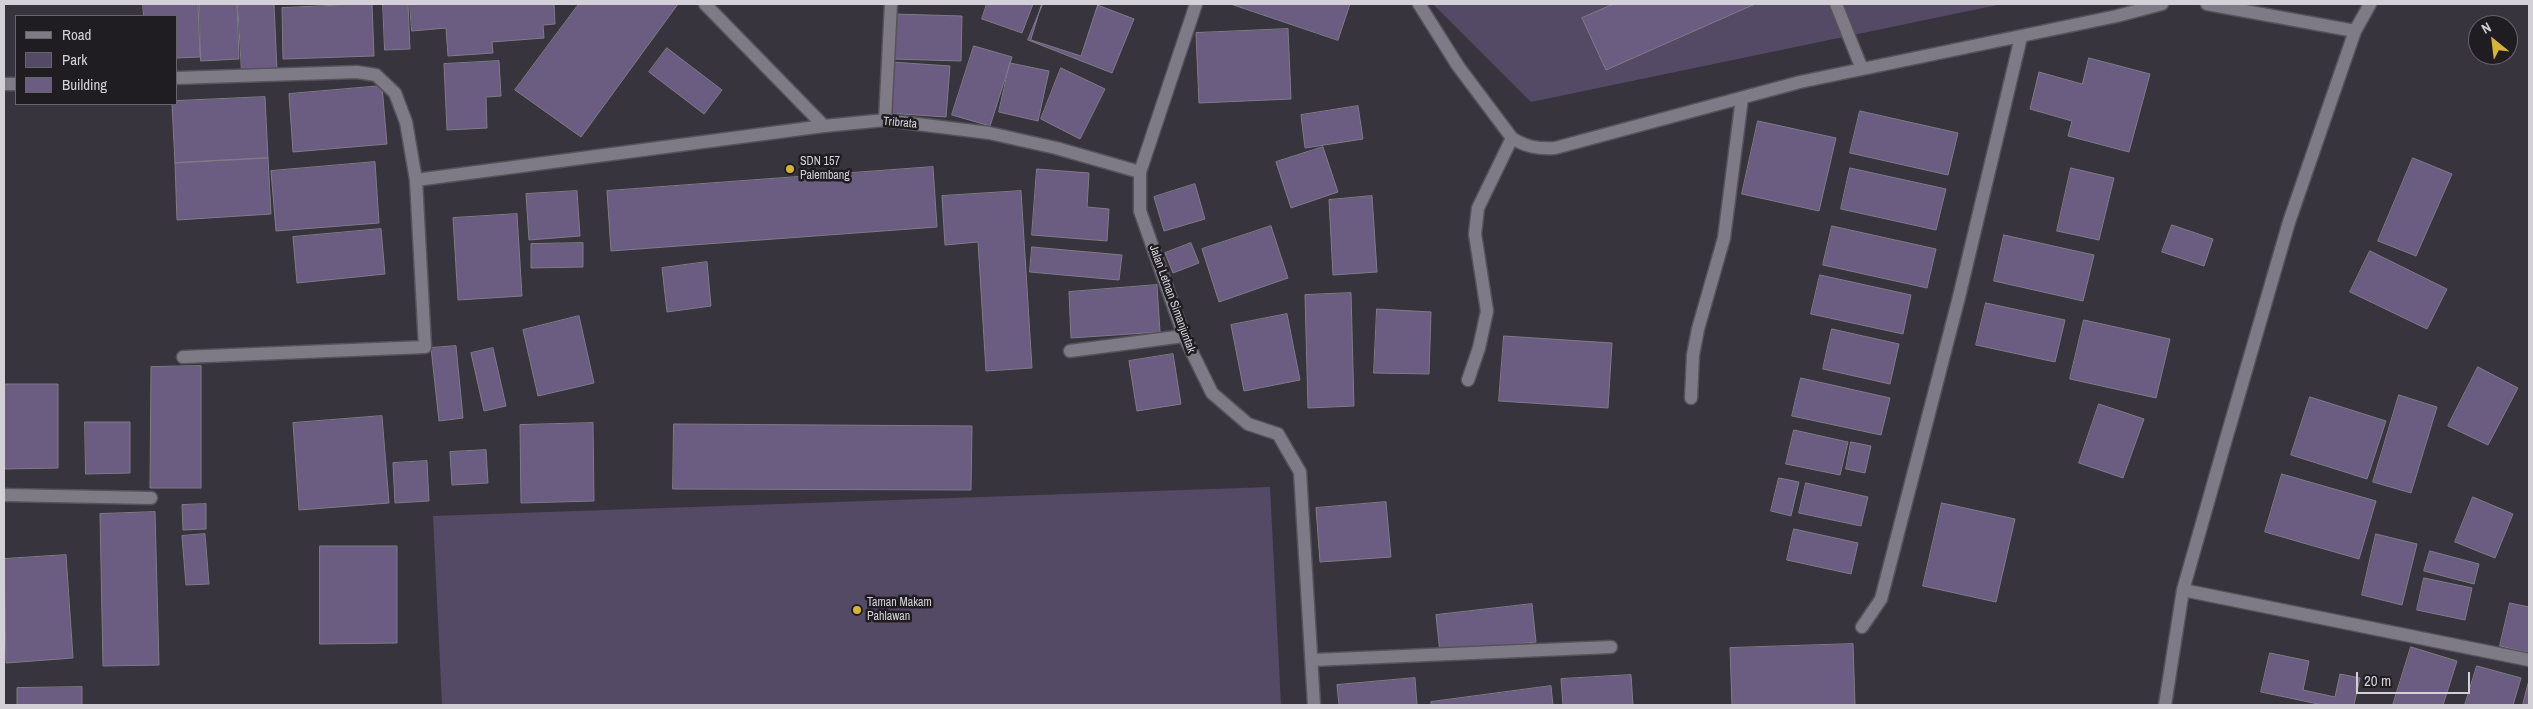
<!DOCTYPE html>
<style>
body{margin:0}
#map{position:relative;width:2533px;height:709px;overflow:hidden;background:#38343e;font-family:"Archivo Narrow",sans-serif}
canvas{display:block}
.frame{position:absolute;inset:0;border:5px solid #d3d0d7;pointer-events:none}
.legend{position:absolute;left:15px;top:15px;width:162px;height:90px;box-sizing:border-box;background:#1f1d21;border:1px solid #67656a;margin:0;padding:6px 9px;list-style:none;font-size:15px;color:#d3d0d7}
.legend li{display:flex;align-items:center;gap:10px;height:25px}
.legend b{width:25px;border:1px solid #67656a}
.north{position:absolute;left:2468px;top:15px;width:50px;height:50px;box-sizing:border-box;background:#1f1d21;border:1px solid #67656a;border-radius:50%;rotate:331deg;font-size:14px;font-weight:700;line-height:20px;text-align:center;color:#d3d0d7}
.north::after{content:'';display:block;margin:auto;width:18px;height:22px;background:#d8b434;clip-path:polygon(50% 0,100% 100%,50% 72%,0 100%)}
.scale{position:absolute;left:2356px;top:672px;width:114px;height:22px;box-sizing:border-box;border:2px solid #d3d0d7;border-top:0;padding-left:6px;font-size:15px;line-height:18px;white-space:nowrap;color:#d3d0d7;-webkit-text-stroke:4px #1f1d21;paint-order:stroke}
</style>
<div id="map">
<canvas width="2533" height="709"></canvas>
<div class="frame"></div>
<ul class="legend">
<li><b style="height:6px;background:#7f7b86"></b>Road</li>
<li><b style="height:14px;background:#554a66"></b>Park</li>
<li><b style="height:14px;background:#6b5c82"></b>Building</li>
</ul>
<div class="north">N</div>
<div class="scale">20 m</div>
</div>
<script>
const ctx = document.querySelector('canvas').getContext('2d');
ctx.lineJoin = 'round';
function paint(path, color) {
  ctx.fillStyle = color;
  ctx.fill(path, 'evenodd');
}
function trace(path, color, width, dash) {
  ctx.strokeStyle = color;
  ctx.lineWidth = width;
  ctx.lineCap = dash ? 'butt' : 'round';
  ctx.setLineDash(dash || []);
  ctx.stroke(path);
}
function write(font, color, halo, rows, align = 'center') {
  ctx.font = font + ' "Archivo Narrow",sans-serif';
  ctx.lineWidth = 5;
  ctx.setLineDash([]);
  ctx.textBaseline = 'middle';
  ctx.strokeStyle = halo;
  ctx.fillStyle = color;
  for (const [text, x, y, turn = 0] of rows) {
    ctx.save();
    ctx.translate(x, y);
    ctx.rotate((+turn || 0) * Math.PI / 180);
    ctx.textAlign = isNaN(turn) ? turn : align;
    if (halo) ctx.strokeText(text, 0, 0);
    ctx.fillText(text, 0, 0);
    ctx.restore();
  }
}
const green = new Path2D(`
 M1433 4H2002L1531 102Z
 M1270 487 1281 705H442L433 516Z`);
const building = new Path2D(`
 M143 4H198L200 57 176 58V16H144Z
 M200 4H237L239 59 201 61Z
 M238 4H274L277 71 242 73Z
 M372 4 374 56 283 59 282 8Z
 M383 4H408L410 49 385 50Z
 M410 4H554L555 24 543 25 544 38 492 42 493 53 448 56 446 28 412 31Z
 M579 4H678L581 137 515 90Z
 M987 4H1033L1022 33 982 19Z
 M1042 4H1098L1081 56 1031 40Z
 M1043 4H1095L1134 19 1112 73 1028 40Z
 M1231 4H1350L1338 40Z
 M1614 4H1755L1606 70 1582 18Z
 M893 14 962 16 961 61 892 59Z
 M1288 29 1291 99 1199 103 1196 33Z
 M974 46 1012 57 990 126 952 115Z
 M667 48 722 90 704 114 649 72Z
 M2089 58 2150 74 2129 152 2068 136 2072 121 2030 109 2039 72 2082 84Z
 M499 61 501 96 486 97 487 128 447 130 444 64Z
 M891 62 950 66 946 117 887 113Z
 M1010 63 1049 71 1038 121 999 112Z
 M1061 68 1105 89 1080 139 1041 119Z
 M382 86 387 144 293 152 289 94Z
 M265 97 268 158 175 163 172 104H176V101Z
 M1358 106 1363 139 1305 148 1301 115Z
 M1860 111 1958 133 1948 175 1850 153Z
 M1758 121 1836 138 1819 211 1742 194Z
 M1323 147 1338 192 1291 208 1276 162Z
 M268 158 271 214 177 220 175 163Z
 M2413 158 2452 174 2416 256 2378 241Z
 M375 162 379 223 276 231 271 171Z
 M933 167 937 227 611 251 607 191Z
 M1850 168 1946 189 1936 230 1841 209Z
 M2071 168 2114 178 2099 240 2057 231Z
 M1037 169 1089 173 1087 207 1109 209 1107 241 1032 235Z
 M1195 184 1205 219 1164 231 1154 197Z
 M577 191 580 236 529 240 526 194Z
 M1021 191 1032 368 986 371 978 242 945 245 942 196Z
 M1372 196 1377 272 1333 275 1329 200Z
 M517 214 522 296 458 300 453 218Z
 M2172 225 2213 239 2204 266 2162 252Z
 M1271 226 1288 278 1219 302 1202 249Z
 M1832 226 1936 249 1927 288 1823 265Z
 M381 229 385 274 297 283 293 237Z
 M2004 235 2094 255 2083 301 1994 281Z
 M583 243V267L531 268V244Z
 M1191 243 1199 263 1173 273 1165 253Z
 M1032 247 1122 255 1119 280 1030 272Z
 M2370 251 2447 289 2427 329 2350 292Z
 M707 262 711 306 667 312 662 268Z
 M1820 275 1911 295 1903 334 1811 314Z
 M1157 285 1160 332 1071 338 1069 292Z
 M1351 293 1354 406 1308 408 1305 295Z
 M1986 303 2065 320 2055 362 1976 345Z
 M1377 309 1431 312 1429 374 1374 373Z
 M1287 314 1300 380 1244 391 1231 325Z
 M579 316 594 383 538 396 523 330Z
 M2084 320 2170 339 2156 398 2070 379Z
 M1832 329 1899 344 1890 384 1823 369Z
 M1504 336 1612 343 1608 408 1499 401Z
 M456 346 463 418 439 421 431 348Z
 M493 348 506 406 484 411 471 353Z
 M1173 354 1181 404 1137 411 1129 361Z
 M201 366V488H150L151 367Z
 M2478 367 2518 388 2488 445 2448 426Z
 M1801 378 1890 398 1881 435 1792 416Z
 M5 384H58V468L5 469Z
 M2399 395 2437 407 2411 493 2373 482Z
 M2310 397 2386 421 2367 479 2291 455Z
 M2099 404 2144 419 2123 478 2079 463Z
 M382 416 389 503 299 510 293 423Z
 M85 422H130V473L86 474Z
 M593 423 594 501 521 503 520 425Z
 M674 424 972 426 971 490 673 489Z
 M1794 430 1848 442 1840 475 1786 464Z
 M1851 442 1871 446 1865 473 1846 469Z
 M486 450 488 483 452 485 450 452Z
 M427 461 429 501 395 503 393 463Z
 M2282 474 2376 501 2359 559 2265 532Z
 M1779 478 1799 482 1791 516 1771 511Z
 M1806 483 1868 497 1861 526 1799 513Z
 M2473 497 2513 514 2495 558 2455 542Z
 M1386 502 1391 557 1320 562 1316 508Z
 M1942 503 2015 519 1996 602 1923 586Z
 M206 504V529L183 530 182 505Z
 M155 512 159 665 103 666 100 514Z
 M1794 529 1858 543 1851 574 1787 560Z
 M205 534 209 584 186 585 182 536Z
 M2376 534 2417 544 2402 605 2362 595Z
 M320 546H397V643L320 644Z
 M2430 551 2479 564 2474 584 2424 571Z
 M66 555 73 658 6 663 4 559Z
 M2424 578 2472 588 2465 620 2417 610Z
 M2510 603 2529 607V653L2500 646Z
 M1532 604 1536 642 1440 653 1436 615Z
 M1853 644 1855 705H1732L1730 648Z
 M2411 647 2457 661 2443 705H2393Z
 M2270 653 2309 661 2303 690 2335 697 2340 674 2360 678 2354 705H2323L2261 692Z
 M2477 666 2521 678 2513 705H2465Z
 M1631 675 1633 705H1563L1561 679Z
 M1415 678 1417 705H1339L1337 685Z
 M2528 684 2529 705H2523Z
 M1551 686 1553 705H1431V702Z
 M82 687V705H17V688Z`);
const street = new Path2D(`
 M705 4 824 126 885 120 989 133 1056 148 1140 172
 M1196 4 1140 172V211L1184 336 1212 393 1248 424 1278 434 1300 472 1314 705
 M1419 4 1458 66 1512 138C1526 147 1538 149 1555 148L1800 82 2117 16 2162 4
 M1836 4 1862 69
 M2207 4 2355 31
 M176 78 357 72 376 75 395 93 406 122 416 180 425 347 183 357
 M4 84H16
 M885 120 891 4
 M416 180 824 126
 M1070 351 1184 336
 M1468 380 1479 348 1487 311 1475 234 1478 208 1512 138
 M1691 398 1693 355 1698 329 1724 238 1742 98
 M4 495 151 498
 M2183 590 2529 660
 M1862 627 1881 599 1959 297 2021 37
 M1313 660 1611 647
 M2165 705 2183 590 2224 446 2289 222 2355 31 2370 4`);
const markers = [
 [790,169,5,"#d8b434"],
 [857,610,5,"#d8b434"]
];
const streetNames = [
 ["Tribrata",900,123,5],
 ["Jalan Letnan Simanjuntak",1172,299,70]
];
const poiNames = [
 ["SDN 157",800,162],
 ["Palembang",800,176],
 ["Taman Makam",867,603],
 ["Pahlawan",867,617]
];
paint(green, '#554a66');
paint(building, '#6b5c82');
trace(building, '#7f7b87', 1);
trace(street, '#55525a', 15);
trace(street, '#7f7b86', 12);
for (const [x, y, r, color] of markers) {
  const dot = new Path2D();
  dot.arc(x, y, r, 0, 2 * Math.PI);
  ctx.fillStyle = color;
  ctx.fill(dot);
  trace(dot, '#1f1d21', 2);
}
write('12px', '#d3d0d7', '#1f1d21', streetNames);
write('12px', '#d3d0d7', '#1f1d21', poiNames, 'left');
</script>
